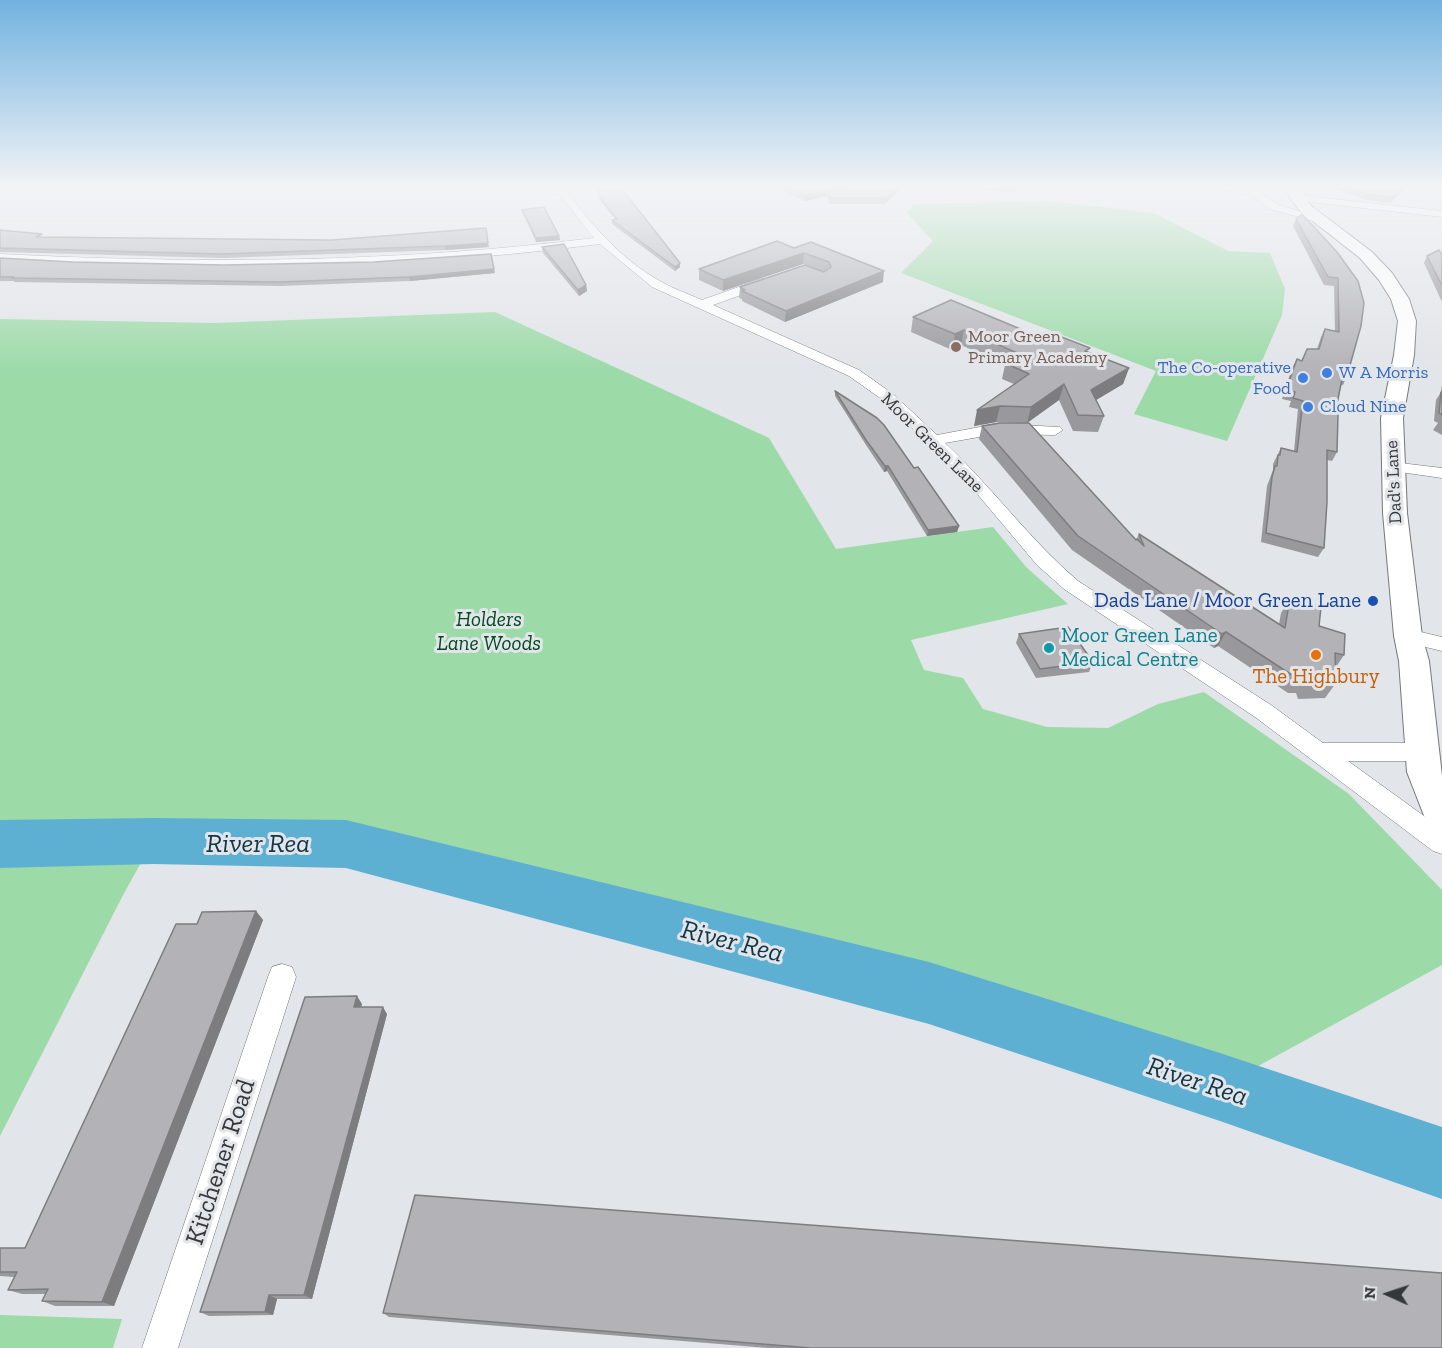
<!DOCTYPE html>
<style>
body{margin:0}
#map{position:relative;width:1442px;height:1348px;overflow:hidden;background:#e2e5e9;font-family:"Zilla Slab",serif}
canvas{display:block}
.north{position:absolute;left:1358px;top:1264px;width:60px;height:60px;-webkit-text-stroke:4px #e2e5e9;paint-order:stroke;rotate:273deg;font-size:16px;font-weight:700;line-height:24px;text-align:center;color:#363739}
.north::after{content:'';display:block;margin:auto;width:21px;height:27px;background:#363739;clip-path:polygon(50% 0,100% 100%,50% 72%,0 100%)}
</style>
<div id="map">
<canvas width="1442" height="1348"></canvas>
<div class="north">N</div>
</div>
<script>
const ctx = document.querySelector('canvas').getContext('2d');
ctx.lineJoin = 'round';
function paint(path, color) {
  ctx.fillStyle = color;
  ctx.fill(path, 'evenodd');
}
function trace(path, color, width, dash) {
  ctx.strokeStyle = color;
  ctx.lineWidth = width;
  ctx.lineCap = dash ? 'butt' : 'round';
  ctx.setLineDash(dash || []);
  ctx.stroke(path);
}
function write(font, color, halo, rows, align = 'center') {
  ctx.font = font + ' "Zilla Slab",serif';
  ctx.lineWidth = 6;
  ctx.setLineDash([]);
  ctx.textBaseline = 'middle';
  ctx.strokeStyle = halo;
  ctx.fillStyle = color;
  for (const [text, x, y, turn = 0] of rows) {
    ctx.save();
    ctx.translate(x, y);
    ctx.rotate((+turn || 0) * Math.PI / 180);
    ctx.textAlign = isNaN(turn) ? turn : align;
    if (halo) ctx.strokeText(text, 0, 0);
    ctx.fillText(text, 0, 0);
    ctx.restore();
  }
}
const green = new Path2D(`
 M1049 201 1154 213 1228 251 1270 253 1285 289 1282 315 1227 441 1134 414 1156 371 901 273 933 241 907 213 914 204Z
 M495 312 769 438 836 549 993 527 1027 568 1068 604 911 640 924 670 963 678 983 709 1047 727 1108 728 1158 704 1204 692 1349 794 1442 890V965L1220 1087 929 993 347 844 153 841 122 897 0 1136V319L214 323Z
 M0 1315 122 1319 113 1348H0Z`);
const river = new Path2D(`
 M153 818 346 820 929 962 1220 1053 1442 1127V1199L1220 1121 929 1024 346 868 153 864 0 868V820Z`);
const street = new Path2D(`
 M251 185H301L296 188H256Z
 M552 185H562C588 221 620 259 660 281 673 289 689 294 702 300L761 279H769V285L713 305 859 370 893 394 937 435 996 424 1060 427 1063 430 1055 435 996 434 945 443C992 487 1029 539 1078 581L1271 705 1323 743H1423L1431 746 1434 752 1431 758 1423 761H1348L1442 829V854L1433 851 1255 717 1064 589 1037 565 963 477 883 400 849 376 652 287 600 244C400 270 201 271 0 260V254C199 264 396 263 594 238Z
 M1199 185H1225L1255 189 1277 204 1322 219 1317 222 1270 209 1249 194 1204 188Z
 M1297 195 1442 211V217L1293 200 1292 198Z
 M1392 462 1442 468V478L1386 470 1384 467Z
 M1408 629 1442 637V651L1401 641 1398 636 1401 631Z
 M282 964 292 967 296 977 178 1348H142L268 977 272 967Z`);
const secondary = new Path2D(`
 M1285 185H1299L1310 205 1372 252 1392 273 1409 299 1416 321 1414 355 1403 418 1407 513 1422 636 1429 661 1442 776V836L1430 831 1407 772 1399 661 1394 636 1383 513 1381 418 1394 355 1398 321 1391 299 1379 280 1360 258 1300 211 1290 198Z`);
const wall = new Path2D(`
 M99 185H120L118 186Z
 M596 185 680 263V267L675 271 612 224V220L615 219 599 199Z
 M771 185H819L836 189 855 185H904L885 204H829L827 196 805 201Z
 M972 185H1038L1037 188 1016 187 1013 193 971 188Z
 M1324 185H1408L1390 203 1367 200Z
 M522 210 559 236 560 240 536 242 523 213Z
 M1296 219 1337 252 1347 376 1343 385H1341L1335 414 1337 452 1332 461 1327 460 1324 548 1318 557 1261 542 1267 486 1273 470V464L1281 448 1294 451 1298 409 1289 407 1291 401 1282 399 1292 368 1297 359 1301 361 1307 349H1317L1321 337 1325 329 1335 331 1334 286 1324 285 1293 226Z
 M0 230 44 237 489 247 445 250 223 258 0 252Z
 M777 241 883 282 785 322 742 301V299L739 298 740 287 825 272 803 264 723 291 699 280V269Z
 M542 247 586 285 587 291 579 296 543 253Z
 M1442 255V302L1424 263 1427 256Z
 M0 258 73 262 495 273 410 281 280 286 14 282V281H0Z
 M913 317 1049 341 1089 352 1129 368 1123 384 1096 400 1104 416 1098 432 1073 431 1059 400 1027 423 996 422 974 426 1014 384 1002 379 1005 365 961 345 952 350 911 332Z
 M1442 385V435L1433 430 1438 423 1434 421 1436 400 1441 392Z
 M835 391 914 468 959 526 957 532 927 536 887 471 884 472 866 445 835 396Z
 M982 426 1136 540 1139 534 1279 624 1281 613 1290 598 1319 626 1344 655 1336 667V683L1325 698 1298 699 1296 693H1288L1218 646 1214 648 1072 550 979 439Z
 M1019 634 1093 662 1089 672 1036 678 1016 643Z
 M256 911 263 920 114 1306H55L42 1301 46 1294H22L8 1290 14 1277 0 1276V1248H25L197 924Z
 M362 1004 361 1007 387 1014 312 1299H277L273 1315 209 1316 200 1312Z
 M383 1313 1442 1348H768L389 1317Z`);
const shadedWall = new Path2D(`
 M899 185H904L885 204 886 198Z
 M1405 185H1408L1390 203 1393 197Z
 M828 190 827 196 805 201V195Z
 M559 236 560 240 536 242V238Z
 M488 243 489 247 445 250V246Z
 M804 253 803 264 723 291V280Z
 M680 263V267L675 271V267Z
 M494 269 495 273 410 281 409 277Z
 M884 271 883 282 785 322 786 311Z
 M586 285 587 291 579 296 578 290Z
 M964 330 961 345 952 350 955 334Z
 M1129 368 1123 384 1086 406 1091 390Z
 M1064 384 1059 400 1027 423 1031 407Z
 M1000 406 996 422 974 426 977 410Z
 M885 466H888L887 471 884 472Z
 M959 526 957 532 927 536 928 530Z
 M1226 632 1218 646 1214 648 1222 634Z
 M256 911 263 920 114 1306 102 1302Z
 M357 996 362 1004 359 1014 354 1007Z
 M383 1007 387 1014 312 1299 304 1295Z
 M269 1295 277 1299 273 1315 265 1312Z`);
const building = new Path2D(`
 M596 185H619L680 263 675 267 612 220 617 219 599 196Z
 M783 185H819L836 189 855 185H899L886 198H830L828 190 805 195Z
 M996 185H1015L1014 187Z
 M1341 185H1405L1393 197 1370 195Z
 M544 207 559 236 536 238 522 210Z
 M1302 214 1337 252 1358 281 1364 303 1361 326 1347 376H1343L1342 379 1335 414H1338L1337 452 1327 450V502L1324 548 1266 533 1272 477 1275 466H1277L1278 455H1280L1281 448 1297 452 1303 401 1293 398 1295 392 1286 390 1297 359 1302 361 1307 349H1319L1325 329 1339 332 1338 278 1328 277 1296 219Z
 M486 228 488 243 445 246 222 254 0 248V230L42 234 36 237 332 240Z
 M777 241 794 248 811 242 884 271 786 311 742 291 745 290 740 287 805 265 824 272 831 267 829 262 804 253 723 280 699 269Z
 M564 244 586 285 578 290 542 247Z
 M1439 250 1442 255V286L1427 256Z
 M491 254 494 269 409 277 279 282 12 278 14 277H0V258L73 262 224 265 374 262Z
 M951 300 1049 341 1059 336 1090 348 1085 351 1129 368 1091 390 1104 416 1078 415 1064 384 1031 407 1000 406 977 410 1029 374 1005 363 1022 355 964 330 955 334 913 317Z
 M835 391 877 418 884 425 914 468 918 467 959 526 928 530 888 466H885L866 440Z
 M1441 392H1442V415L1439 413Z
 M1000 423H1029L1136 540 1137 539 1144 546 1139 534 1285 628 1290 598 1321 607 1319 626 1345 634 1344 655 1335 653 1336 683 1308 684 1305 679H1298L1226 632 1222 634 1078 536 982 426Z
 M1068 627 1093 662 1040 669 1019 634Z
 M256 911 102 1302 42 1301 48 1289 8 1290 17 1272H0V1248H25L176 924H197L202 912Z
 M357 996 354 1007H383L304 1295H269L265 1312H200L305 997Z
 M415 1195 1442 1273V1348H811L383 1313Z`);
const markers = [
 [956,347,6,"#8d6e63"],
 [1327,373,6,"#3f7fe0"],
 [1303,378,6,"#3f7fe0"],
 [1308,407,6,"#3f7fe0"],
 [1373,601,6,"#1a4fb4"],
 [1049,648,6,"#0f9aa8"],
 [1316,655,6,"#e8710a"]
];
const farEducationnames = [
 ["Moor Green",968,337],
 ["Primary Academy",968,358]
];
const farShopnames = [
 ["The Co-operative",1291,368,"right"],
 ["Food",1291,389,"right"],
 ["W A Morris",1339,373],
 ["Cloud Nine",1320,407]
];
const farStreetnames = [
 ["Moor Green Lane",932,443,44],
 ["Dad's Lane",1394,482,-93]
];
const transitNames = [
 ["Dads Lane / Moor Green Lane",1361,601]
];
const parkNames = [
 ["Holders",489,620],
 ["Lane Woods",489,644]
];
const cultureNames = [
 ["Moor Green Lane",1061,636],
 ["Medical Centre",1061,660]
];
const foodNames = [
 ["The Highbury",1316,677]
];
const nearStreetnames = [
 ["Kitchener Road",221,1162,-72]
];
const nearWaternames = [
 ["River Rea",258,844],
 ["River Rea",732,942,14],
 ["River Rea",1197,1082,18]
];
paint(green, '#9cdaa8');
paint(river, '#5eb0d3');
trace(street, '#74777b', 1);
trace(secondary, '#74777b', 2);
paint(street, '#fff');
paint(secondary, '#fff');
paint(wall, '#99999d');
paint(shadedWall, '#7d7d80');
paint(building, '#b2b2b7');
trace(building, '#7d7d80', 1.5);
const sky = ctx.createLinearGradient(0, 0, 0, 373);
sky.addColorStop(0, '#71b2e0');
sky.addColorStop(0.5, '#f2f3f5');
sky.addColorStop(1, '#f2f3f500');
ctx.fillStyle = sky;
ctx.fillRect(0, 0, 1442, 373);
for (const [x, y, r, color] of markers) {
  const dot = new Path2D();
  dot.arc(x, y, r, 0, 2 * Math.PI);
  ctx.fillStyle = color;
  ctx.fill(dot);
  trace(dot, '#e2e5e9', 2);
}
write('18px', '#785e54', '#e2e5e9', farEducationnames, 'left');
write('18px', '#366cbe', '#e2e5e9', farShopnames, 'left');
write('18px', '#363739', '#e2e5e9', farStreetnames);
write('21px', '#164399', '#e2e5e9', transitNames, 'right');
write('italic 21px', '#014b1e', '#e2e5e9', parkNames);
write('21px', '#0d838f', '#e2e5e9', cultureNames, 'left');
write('21px', '#c56008', '#e2e5e9', foodNames);
write('26px', '#363739', '#e2e5e9', nearStreetnames);
write('italic 27px', '#123847', '#e2e5e9', nearWaternames);
</script>
